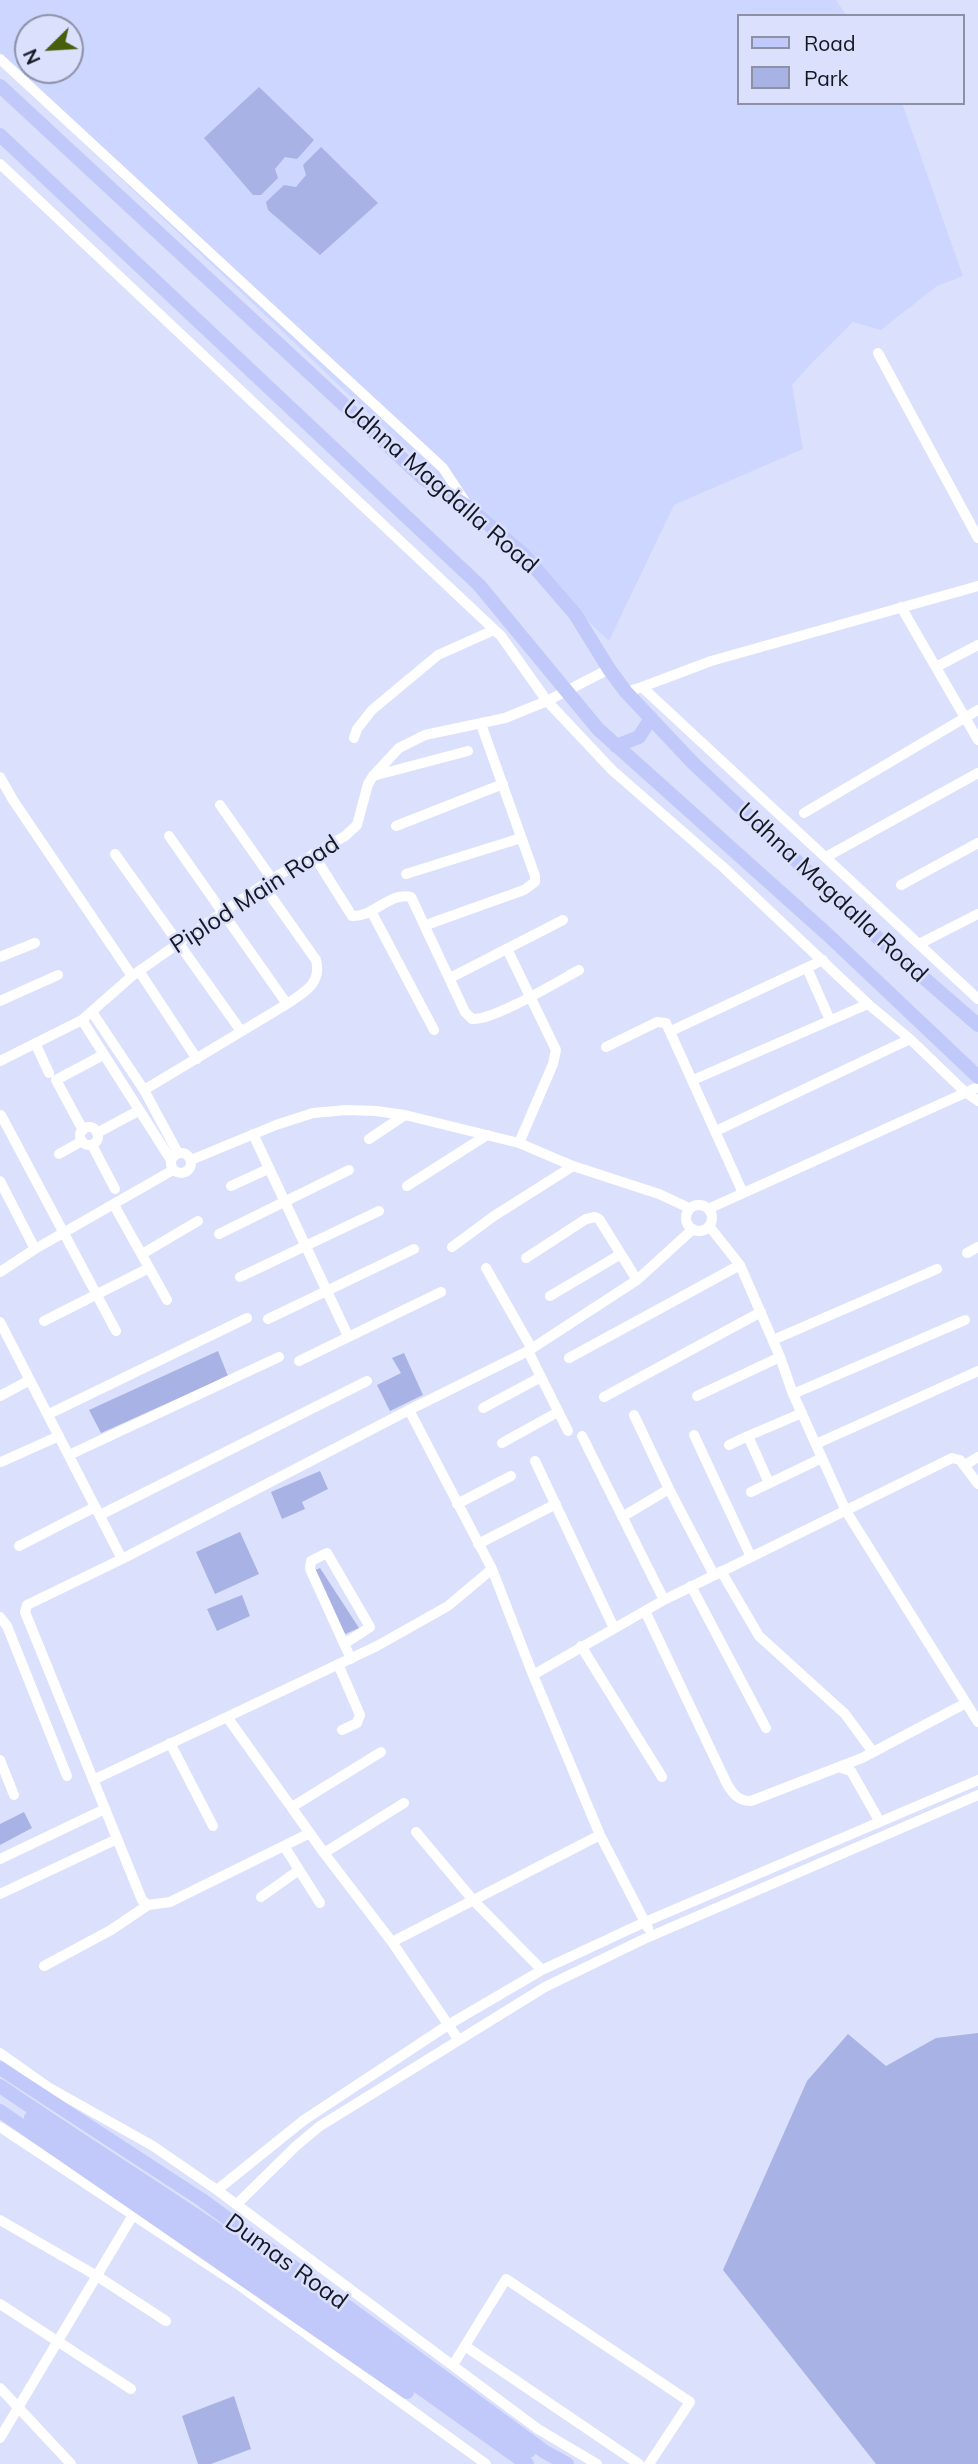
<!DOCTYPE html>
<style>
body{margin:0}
#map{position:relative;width:978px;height:2464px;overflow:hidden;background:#dbe1fd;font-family:Mulish,sans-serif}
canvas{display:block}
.legend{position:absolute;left:737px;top:14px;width:228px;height:91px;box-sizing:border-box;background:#dbe1fd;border:2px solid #8c91a6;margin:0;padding:9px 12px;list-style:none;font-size:21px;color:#151823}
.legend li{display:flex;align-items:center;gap:14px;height:35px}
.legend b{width:35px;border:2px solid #8c91a6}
.north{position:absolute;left:14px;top:14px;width:70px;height:70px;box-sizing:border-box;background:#dbe1fd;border:2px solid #8c91a6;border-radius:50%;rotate:246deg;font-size:19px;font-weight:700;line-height:28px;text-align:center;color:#151823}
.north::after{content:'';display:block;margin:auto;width:24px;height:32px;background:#475f0b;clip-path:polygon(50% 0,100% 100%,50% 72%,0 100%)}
</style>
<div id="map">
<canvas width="978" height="2464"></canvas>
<ul class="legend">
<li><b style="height:9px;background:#c1c9fa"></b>Road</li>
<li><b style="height:19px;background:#a8b2e4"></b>Park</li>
</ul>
<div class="north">N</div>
</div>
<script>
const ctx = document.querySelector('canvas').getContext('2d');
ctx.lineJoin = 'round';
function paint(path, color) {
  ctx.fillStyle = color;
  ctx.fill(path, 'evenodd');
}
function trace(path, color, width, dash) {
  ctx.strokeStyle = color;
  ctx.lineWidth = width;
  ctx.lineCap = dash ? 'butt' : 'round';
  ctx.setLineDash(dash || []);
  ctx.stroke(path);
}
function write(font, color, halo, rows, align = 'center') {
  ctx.font = font + ' Mulish,sans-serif';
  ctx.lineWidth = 5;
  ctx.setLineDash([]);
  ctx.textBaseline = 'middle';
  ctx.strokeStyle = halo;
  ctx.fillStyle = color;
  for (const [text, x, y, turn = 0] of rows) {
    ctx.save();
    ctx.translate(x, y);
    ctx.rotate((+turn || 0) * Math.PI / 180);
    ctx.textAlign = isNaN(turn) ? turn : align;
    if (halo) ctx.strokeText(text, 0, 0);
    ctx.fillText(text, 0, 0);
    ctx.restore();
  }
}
const built = new Path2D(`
 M0 0H836L847 16H738V103H902L963 276 937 286 881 330 853 322 810 365 792 385 803 449 674 505 609 641 0 64ZM28 28H70V70H28Z`);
const green = new Path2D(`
 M259 87 314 140 297 159 285 157 275 169 278 178 261 195H253L204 138Z
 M321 147 378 203 320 255 268 210 266 202 284 185 296 187 306 175 303 165Z
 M218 1351 228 1376 101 1433 89 1410Z
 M404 1353 423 1395 390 1411 377 1385 401 1373 392 1358Z
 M320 1471 328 1489 302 1502 305 1509 282 1519 271 1492Z
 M240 1532 259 1574 215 1594 196 1552Z
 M320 1568 359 1628 343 1635 308 1573Z
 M242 1595 250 1616 217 1631 207 1609Z
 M24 1812 32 1828 0 1845V1824Z
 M978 2033V2464H876L723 2270 807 2081 848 2034 886 2066 936 2038Z
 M234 2396 251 2449 211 2464H198L182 2416Z`);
const minor = new Path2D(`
 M0 59 443 468 466 503
 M0 164 501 636 547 701 612 770 723 867 868 1004 910 1039 964 1091 978 1101
 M878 353 978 538
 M901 607 978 740
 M936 667 978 645
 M642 687 711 661 978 586
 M626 692 642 687 978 999
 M354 738 357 729 372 710 438 655 494 630
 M373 776 468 751
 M0 777 13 800 132 976
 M220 805 272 879
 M804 813 978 710
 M396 826 503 784
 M169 836 287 1004
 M115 854 241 1031
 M313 854 352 916C372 918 391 891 411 897L465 1012 472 1019C493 1021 557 982 579 970
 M826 857 978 773
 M406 874 521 838
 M901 885 978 843
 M371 911 434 1030
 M426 925 524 890 535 882V876L481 724
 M919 944 978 914
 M507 949 556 1050 553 1064 519 1143
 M0 957 35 943
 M807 968 830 1020
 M139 971 197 1059
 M450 978 563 920
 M0 1001 58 975
 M92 1012 144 1090 178 1153
 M82 1020 171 1160
 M671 1031 823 960
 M36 1045 49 1073
 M606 1047 657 1022 666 1023 743 1193
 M0 1061 82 1020 132 976 223 912 272 879 345 836 357 825 368 784 373 776 399 748 425 735 505 718 547 701 609 669
 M693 1080 868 1004
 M144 1090 287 1004C304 992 322 984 316 960L263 885
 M1 1115 116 1331
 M80 1136a9 9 0 1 1 18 0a9 9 0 1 1-18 0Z
 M83 1130 56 1080 103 1055
 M716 1131 910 1039
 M97 1133 138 1111
 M253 1134 348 1336
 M369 1139 405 1115
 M92 1145 115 1189
 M171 1163a10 10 0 1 1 20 0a10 10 0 1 1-20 0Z
 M59 1154 82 1141
 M191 1160 276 1125 313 1113 347 1110 376 1111 405 1115 519 1143 573 1166 659 1194 689 1208
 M0 1181 35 1249
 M231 1186 268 1169
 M407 1186 487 1135
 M114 1205 167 1300
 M686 1218a13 13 0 1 1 26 0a13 13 0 1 1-26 0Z
 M708 1209 978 1087
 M709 1226 740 1265 780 1357 793 1394 846 1511 978 1722
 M219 1234 349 1170
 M452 1247 494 1216 573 1166
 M967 1253 978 1247
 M142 1254 198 1221
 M526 1258 586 1219 595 1217 599 1219 637 1280
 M486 1268 532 1349
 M0 1272 35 1249 173 1170
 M240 1277 379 1211
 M550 1296 621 1254
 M268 1319 414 1249
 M44 1321 149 1268
 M0 1322 122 1559
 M773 1340 937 1269
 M528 1351 568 1431
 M569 1358 740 1265
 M299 1361 441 1292
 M793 1394 965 1320
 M0 1396 30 1380
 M697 1396 780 1357
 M604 1397 761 1312
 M483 1408 541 1377
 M409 1410 492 1569 533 1675 600 1835 648 1928
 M49 1414 247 1318
 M634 1415 669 1489 714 1575
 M694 1435 751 1557
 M582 1436 664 1600
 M502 1443 558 1412
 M816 1444 978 1371
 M729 1445 748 1436
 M69 1455 279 1357
 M535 1461 614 1628
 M1 1462 59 1436
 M965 1465 978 1457
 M769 1483 748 1436 802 1413
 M751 1492 822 1458
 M457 1504 511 1476
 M100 1515 367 1381
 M622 1517 669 1489
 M478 1544 556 1504
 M19 1546 95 1507
 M721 1571 759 1636 845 1714 873 1752
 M691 1586 766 1728
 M645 1611 727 1784C733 1794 738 1801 751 1801L862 1758 966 1703
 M0 1617 7 1626 67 1776
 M344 1644 370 1627 327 1553 311 1561 310 1569 351 1659
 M581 1646 662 1777
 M338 1664 360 1715 357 1723 342 1730
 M533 1675 664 1600 946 1461 952 1458 960 1460 978 1484
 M227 1717 377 1646 448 1606 492 1569
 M170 1743 213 1826
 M0 1760 14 1795
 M838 1767 851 1771 880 1822
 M93 1780 227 1717 324 1853 392 1942 458 2039
 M292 1807 381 1752
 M416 1832 473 1900 542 1970
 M310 1833 170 1902 148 1905 142 1900 25 1612 27 1605 122 1559 409 1410 528 1351 637 1280 693 1229
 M284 1846 320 1903
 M324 1853 404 1803
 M0 1859 105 1809
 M0 1894 117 1839
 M261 1897 299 1870
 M392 1942 600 1835
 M44 1966 111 1930 148 1905
 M0 2053 48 2087 153 2146 217 2190 538 2429 597 2464
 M0 2127 236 2283 486 2464
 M217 2190 304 2120 448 2025 542 1970 645 1922 978 1780
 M237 2204 296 2146 320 2126 545 1987 642 1940 978 1795
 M0 2220 97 2276 166 2321
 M0 2304 131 2389
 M465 2346 639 2464
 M453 2365 506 2279 690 2402 649 2464
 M0 2388 71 2464
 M0 2438 133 2215`);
const major = new Path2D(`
 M0 86 424 479 468 507 523 554 575 614 609 669 626 692 693 763 879 939 978 1025
 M0 135 479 585 598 729 827 934 978 1077
 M616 746 639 737 651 718
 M0 2068 202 2200 545 2452 567 2464
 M0 2086C95 2151 193 2211 287 2278 368 2335 445 2397 529 2451
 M0 2111 407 2392
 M31 2118 304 2305 527 2464`);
const streetNames = [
 ["Udhna Magdalla Road",440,487,41],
 ["Udhna Magdalla Road",832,893,43],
 ["Piplod Main Road",255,895,-33],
 ["Dumas Road",286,2262,36]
];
paint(built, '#cdd6ff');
paint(green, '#a8b2e4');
trace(minor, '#fff', 10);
trace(major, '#c1c9fa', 14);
write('24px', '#151823', '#dbe1fd', streetNames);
</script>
